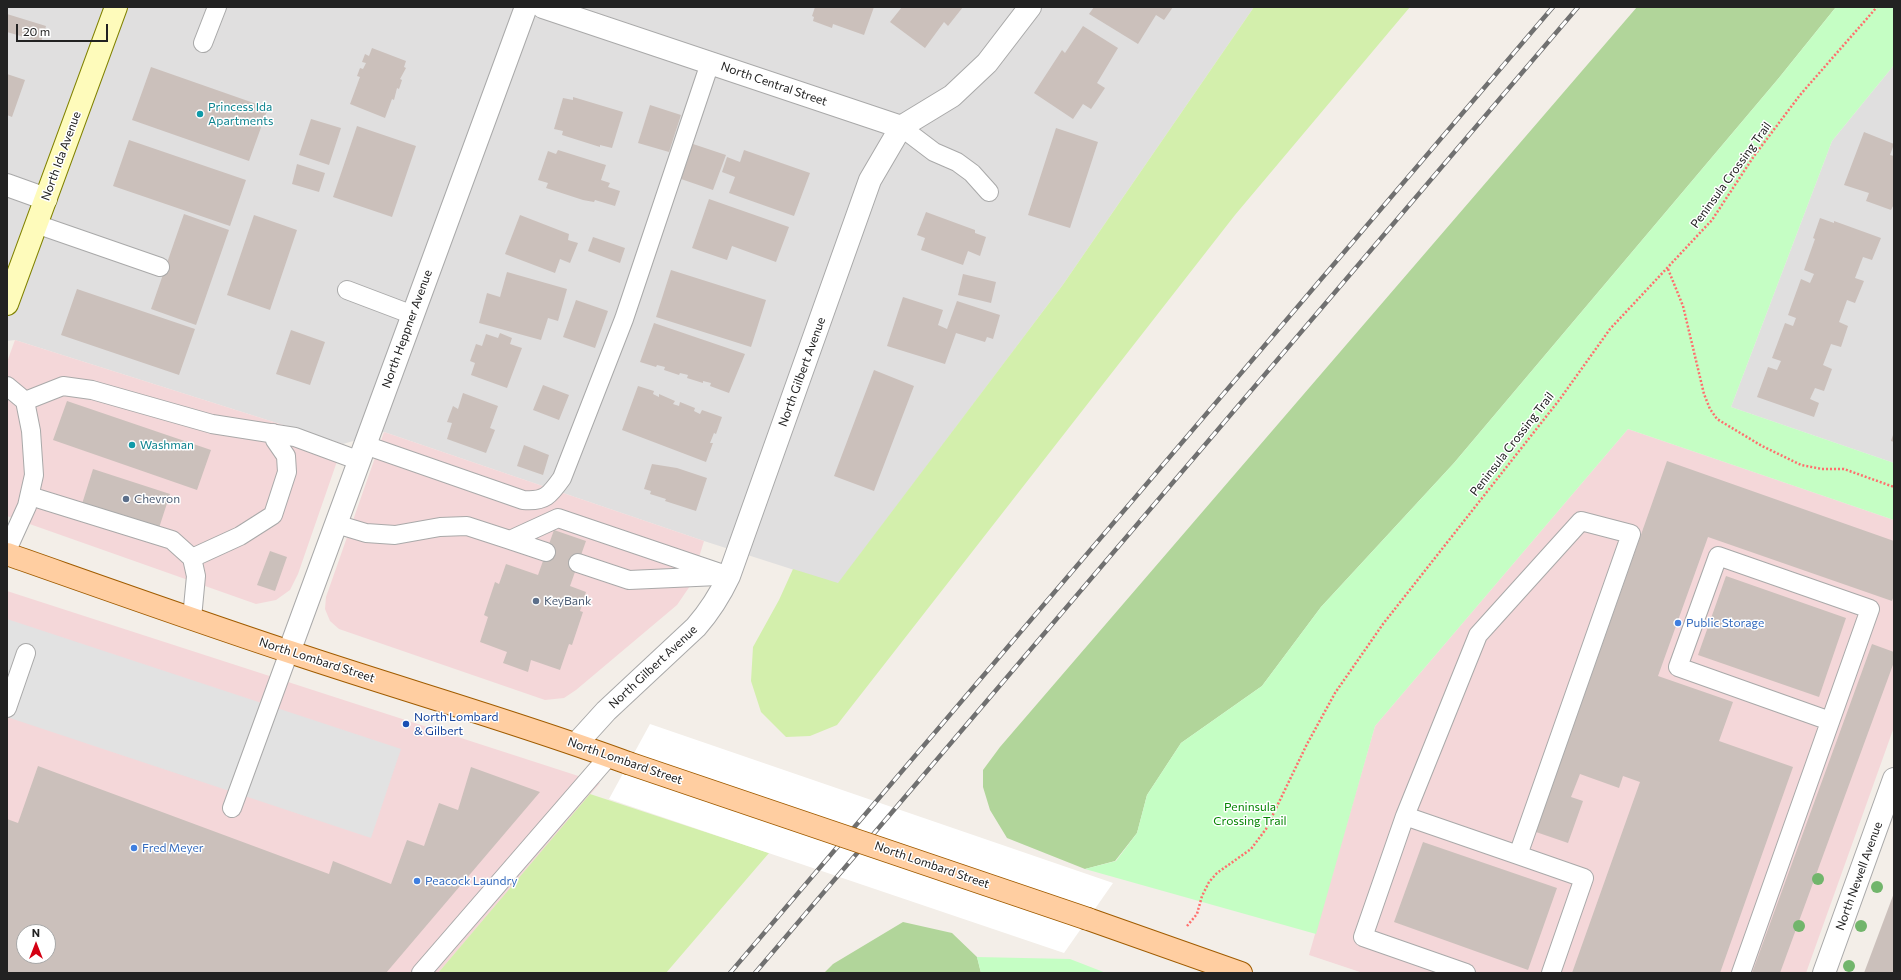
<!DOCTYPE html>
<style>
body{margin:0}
#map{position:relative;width:1901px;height:980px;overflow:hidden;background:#f3eee8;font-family:Commissioner,sans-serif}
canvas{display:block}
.frame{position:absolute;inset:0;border:8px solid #222;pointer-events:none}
.north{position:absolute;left:16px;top:924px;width:40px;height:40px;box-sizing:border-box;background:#fff;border:1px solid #a7a7a7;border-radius:50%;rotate:0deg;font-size:11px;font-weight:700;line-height:16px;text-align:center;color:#222}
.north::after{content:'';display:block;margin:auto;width:14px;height:18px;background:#d40013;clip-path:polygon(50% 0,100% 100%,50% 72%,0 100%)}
.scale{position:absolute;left:16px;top:24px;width:92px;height:18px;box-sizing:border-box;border:2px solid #222;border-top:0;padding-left:5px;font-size:12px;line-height:14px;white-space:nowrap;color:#222;-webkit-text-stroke:3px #fff;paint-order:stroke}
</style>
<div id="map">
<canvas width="1901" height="980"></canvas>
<div class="frame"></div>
<div class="north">N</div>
<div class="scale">20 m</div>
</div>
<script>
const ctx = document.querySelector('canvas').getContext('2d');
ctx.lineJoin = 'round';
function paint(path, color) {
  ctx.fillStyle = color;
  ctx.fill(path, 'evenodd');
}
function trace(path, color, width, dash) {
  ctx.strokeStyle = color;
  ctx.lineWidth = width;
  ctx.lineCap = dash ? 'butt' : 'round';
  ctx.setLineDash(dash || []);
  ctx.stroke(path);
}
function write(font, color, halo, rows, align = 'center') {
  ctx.font = font + ' Commissioner,sans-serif';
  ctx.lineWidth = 3;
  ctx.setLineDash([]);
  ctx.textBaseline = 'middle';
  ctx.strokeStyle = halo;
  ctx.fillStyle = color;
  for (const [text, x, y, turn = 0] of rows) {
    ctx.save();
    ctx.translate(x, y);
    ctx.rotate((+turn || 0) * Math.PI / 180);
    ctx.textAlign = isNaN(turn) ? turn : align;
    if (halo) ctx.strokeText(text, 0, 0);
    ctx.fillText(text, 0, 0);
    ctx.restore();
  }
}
const residential = new Path2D(`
 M7 7H1254L1062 286 838 584 704 541 384 432 343 444 15 340 7 341Z
 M1894 65V463L1731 407 1832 141Z`);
const commercial = new Path2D(`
 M15 340 343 444 298 574 290 590 276 600 256 604 7 516V362Z
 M1628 429 1894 520V727L1806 973H1363L1309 955 1375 726Z
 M384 432 704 541 690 586 677 605 576 690 564 698 545 700 339 629 330 621 325 609 326 597Z
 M7 591 600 783 438 973H7ZM24 932H48V956H24Z`);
const grass = new Path2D(`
 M1254 7H1410L1235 215 837 725 810 736 786 737 761 712 751 681 753 647 779 600 793 569 838 583 1062 286Z
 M590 794 769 853 666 973H438Z`);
const forest = new Path2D(`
 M1637 7H1836L1778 79 1454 463 1321 607 1262 686 1181 743 1147 795 1137 833 1115 861 1085 869 1007 838 990 810 983 787V770L1000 747Z
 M903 922 952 933 977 957 981 973H824L833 964Z`);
const park = new Path2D(`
 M1836 7H1894V65L1832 141 1731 407 1894 463V520L1628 429 1375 726 1316 934 1085 869 1116 861 1137 833 1147 795 1181 743 1262 686 1321 607 1454 463 1778 79Z
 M977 957 1070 959 1106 973H981Z`);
const parking = new Path2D(`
 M7 619 401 749 371 838 7 717Z`);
const pier = new Path2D(`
 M650 724 1113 883 1064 953 609 799Z`);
const building = new Path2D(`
 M815 7H874L864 35 833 24 832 28 813 21 814 17 812 16Z
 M902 7H963L948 26 944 22 925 48 890 22Z
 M1094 7H1173L1164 20 1156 15 1138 44 1089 14Z
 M7 14 46 26 41 42 7 32Z
 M1083 26 1118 48 1097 83 1105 88 1091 109 1083 104 1073 119 1034 93 1062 50 1065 53Z
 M372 48 406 61 404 67 406 68 400 79 402 80 399 89 397 88 394 100 392 99 385 118 350 104 360 77 357 76 360 68 363 69 366 63 362 62 365 54 369 56Z
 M151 67 268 108 249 161 132 120Z
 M7 74 25 80 12 117 7 115Z
 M573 97 623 112 612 148 600 145V147L562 135 563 131 554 129 563 98 573 100Z
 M650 105 681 115 669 152 638 143Z
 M311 119 341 128 329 165 299 155Z
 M357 126 416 146 392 217 333 197Z
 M1056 128 1098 142 1070 228 1028 215Z
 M1864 132 1894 144 1890 155 1894 156V204L1891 210 1866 201 1869 193 1844 185Z
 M129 140 246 180 230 226 113 186Z
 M693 144 726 155 713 190 681 179Z
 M558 150 606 165 601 180 610 183 608 187 620 191 615 206 595 200 594 202 583 200 546 188 548 183 538 180 548 151 556 154Z
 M744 150 810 173 794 216 729 193 735 177 722 172 727 157 740 162Z
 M297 164 325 173 319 192 292 184Z
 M709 199 789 227 776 262 732 246 727 260 692 248Z
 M926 212 975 230V233L986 237 980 256 968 251 963 265 921 250 925 238 917 235Z
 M184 214 229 230 196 325 151 309Z
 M254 215 297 230 270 310 227 295Z
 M520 215 569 234 568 240 578 243 570 263 560 259 555 273 505 254Z
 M1820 218 1834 223V221L1881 238 1872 260 1863 257 1855 278 1864 281 1855 303 1847 300 1839 322 1848 326 1841 347 1831 344 1823 365 1832 369 1824 391 1815 388 1810 399 1819 403 1814 417 1757 397 1768 367 1777 370 1781 361 1772 358 1785 323 1793 326 1796 318 1788 315 1801 279 1810 283 1814 274 1804 270 1815 239 1813 238Z
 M593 237 625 248 620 263 588 251Z
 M671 270 766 300 751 347 656 317Z
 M507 272 567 289 558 321 548 318 541 340 479 323 487 293 500 297Z
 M963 274 996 282 991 303 958 295Z
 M77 289 195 329 179 375 61 335Z
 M903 297 943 310 938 325 947 329 957 301 1000 315 993 339 987 337 985 342 956 333 945 364 887 346Z
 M576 300 608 311 595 348 563 337Z
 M654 323 745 354 729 393 710 386 711 383 703 381V383L687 378 688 375 680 373 679 375 664 370 665 367 657 365 656 367 640 362Z
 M291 330 325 342 310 385 276 374Z
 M500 333 512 338 510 344 522 348 507 388 471 375 475 363 470 361 476 344 482 346 486 334 498 338Z
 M874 370 914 386 874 491 834 476Z
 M543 385 569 395 559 420 533 410Z
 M638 386 654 391 653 394 659 397V394L675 401 673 404 679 406 680 402 695 408 694 411 700 414 702 410 722 417 716 434 714 433 710 443H713L706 462 622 430Z
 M463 393 498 406 490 428 495 430 486 453 447 439 452 423 447 422 453 406 458 409Z
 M67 401 211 450 197 490 53 440Z
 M1894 432V442L1891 441Z
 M524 445 549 455 543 475 517 466Z
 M1667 461 1894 541V595L1892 601 1708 537 1658 676 1733 702 1719 741 1793 767 1720 973H1572L1640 782 1623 776 1619 788 1580 774 1571 797 1583 801 1568 843 1536 832Z
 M652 464 677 468 707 478 696 511 665 501 666 499 650 494 651 491 644 489Z
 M93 469 170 494 159 528 82 504Z
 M554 530 586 541 570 586 586 592 580 611 583 612 572 645 569 644 560 670 531 660 528 672 503 663 507 652 480 642 488 617 484 615 495 582 499 584 506 564 538 575Z
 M270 551 287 557 275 591 257 585Z
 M1726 576 1846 618 1819 697 1698 655Z
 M1872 644 1894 652V662L1780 973H1752Z
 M38 766 329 874 333 861 391 884 407 840 424 846 439 803 458 810 471 767 540 792 386 973H7V819L18 823ZM24 932H48V956H24Z
 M1423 842 1557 888 1528 970 1394 922Z
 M1894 893V973H1864Z`);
const path = new Path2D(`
 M1668 269 1683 306 1704 394 1710 409 1717 419 1762 446 1801 465 1822 469H1844L1894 487
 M1187 926 1197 914 1202 896 1209 882 1217 873 1251 849 1266 829 1307 744 1335 693 1383 624 1560 399 1610 329 1712 220 1754 156 1800 95 1877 7`);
const lane = new Path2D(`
 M203 43 217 7
 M901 127 934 152 957 162 972 173 989 192
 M36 224 160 267
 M347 290 413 315
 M7 386 25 401 31 431 34 475 27 506 7 550
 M25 401 63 386 92 390 212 424 295 437 360 461
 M365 445 523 500C545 502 550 495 562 478L624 319 710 63
 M30 496 172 540 192 558 196 576 192 618
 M336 524 366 533 395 535 440 527 467 526 510 540 558 518 729 576
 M510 540 546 552
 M192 558 240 536 273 515 287 472 286 456 275 440 273 433
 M578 563 629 580 718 576
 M7 708 26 653
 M232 808 289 652
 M1405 816 1478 635 1581 521 1631 534 1518 855 1584 878 1551 973
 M421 973 609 756
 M1466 973 1363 937 1405 816 1518 855
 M1741 973 1870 609 1718 556 1678 667 1830 721`);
const street = new Path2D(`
 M543 7 901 127
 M7 185 46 199
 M289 652 526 7
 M577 743 606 711 696 627C710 611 720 595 729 576L870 180 901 127 952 96 987 63 1030 7
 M1824 973 1894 779`);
const secondary = new Path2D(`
 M7 304 116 7`);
const primary = new Path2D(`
 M7 554C101 587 196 621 290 652 403 690 517 722 628 763
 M1088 919 1241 973`);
const rail = new Path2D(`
 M730 973 1553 7
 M755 973 1578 7`);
const primaryBridge = new Path2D(`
 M628 763 1088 919`);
const trees = [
 [1818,879],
 [1877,887],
 [1799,926],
 [1861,926],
 [1849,966]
];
const markers = [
 [200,114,4,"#0f9aa8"],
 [132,445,4,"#0f9aa8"],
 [126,499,4,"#5c6f8a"],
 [536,601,4,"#5c6f8a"],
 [1678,623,4,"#3f7fe0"],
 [406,724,4,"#1a4fb4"],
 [134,848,4,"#3f7fe0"],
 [417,881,4,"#3f7fe0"]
];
const streetNames = [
 ["North Central Street",774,84,19],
 ["North Ida Avenue",61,156,-70],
 ["Peninsula Crossing Trail",1731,175,-54],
 ["North Heppner Avenue",407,329,-70],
 ["North Gilbert Avenue",802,372,-70],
 ["Peninsula Crossing Trail",1512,444,-52],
 ["North Lombard Street",317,660,18],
 ["North Gilbert Avenue",653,667,-43],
 ["North Lombard Street",625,761,19],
 ["North Lombard Street",932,865,19],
 ["North Newell Avenue",1859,876,-70]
];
const cultureNames = [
 ["Princess Ida",208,107],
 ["Apartments",208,121],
 ["Washman",140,445]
];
const serviceNames = [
 ["Chevron",134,499],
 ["KeyBank",544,601]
];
const shopNames = [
 ["Public Storage",1686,623],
 ["Fred Meyer",142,848],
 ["Peacock Laundry",425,881]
];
const transitNames = [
 ["North Lombard",414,717],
 ["& Gilbert",414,731]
];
const parkNames = [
 ["Peninsula",1250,807],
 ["Crossing Trail",1250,821]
];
paint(residential, '#e0dfdf');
paint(commercial, '#f4d7d9');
paint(grass, '#d3efac');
paint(forest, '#b1d59a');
paint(park, '#c5fec4');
paint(parking, '#e2e2e2');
paint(pier, '#fff');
paint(building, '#cbc0bb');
trace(lane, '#a9a9a9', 20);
trace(street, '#a9a9a9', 24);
trace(secondary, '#808200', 24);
trace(primary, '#a05c00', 24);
trace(path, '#ff6e6d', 2.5, [2, 2]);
trace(lane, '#fff', 18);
trace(street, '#fff', 22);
trace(secondary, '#fefbbb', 22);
trace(primary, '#ffcea1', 22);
trace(rail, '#707070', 4.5);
trace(rail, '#fff', 3, [9]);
trace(primaryBridge, '#a05c00', 24, []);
trace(primaryBridge, '#ffcea1', 22);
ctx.fillStyle = '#71b56b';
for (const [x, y] of trees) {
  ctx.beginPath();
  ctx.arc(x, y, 6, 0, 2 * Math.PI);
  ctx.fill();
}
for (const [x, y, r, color] of markers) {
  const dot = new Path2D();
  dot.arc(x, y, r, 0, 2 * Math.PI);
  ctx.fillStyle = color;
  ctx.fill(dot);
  trace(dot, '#fff', 1.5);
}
write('12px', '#222', '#fff', streetNames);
write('12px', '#0d838f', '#fff', cultureNames, 'left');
write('12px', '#4e5e75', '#fff', serviceNames, 'left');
write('12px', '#366cbe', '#fff', shopNames, 'left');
write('12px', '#164399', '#fff', transitNames, 'left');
write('12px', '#068604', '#fff', parkNames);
</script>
